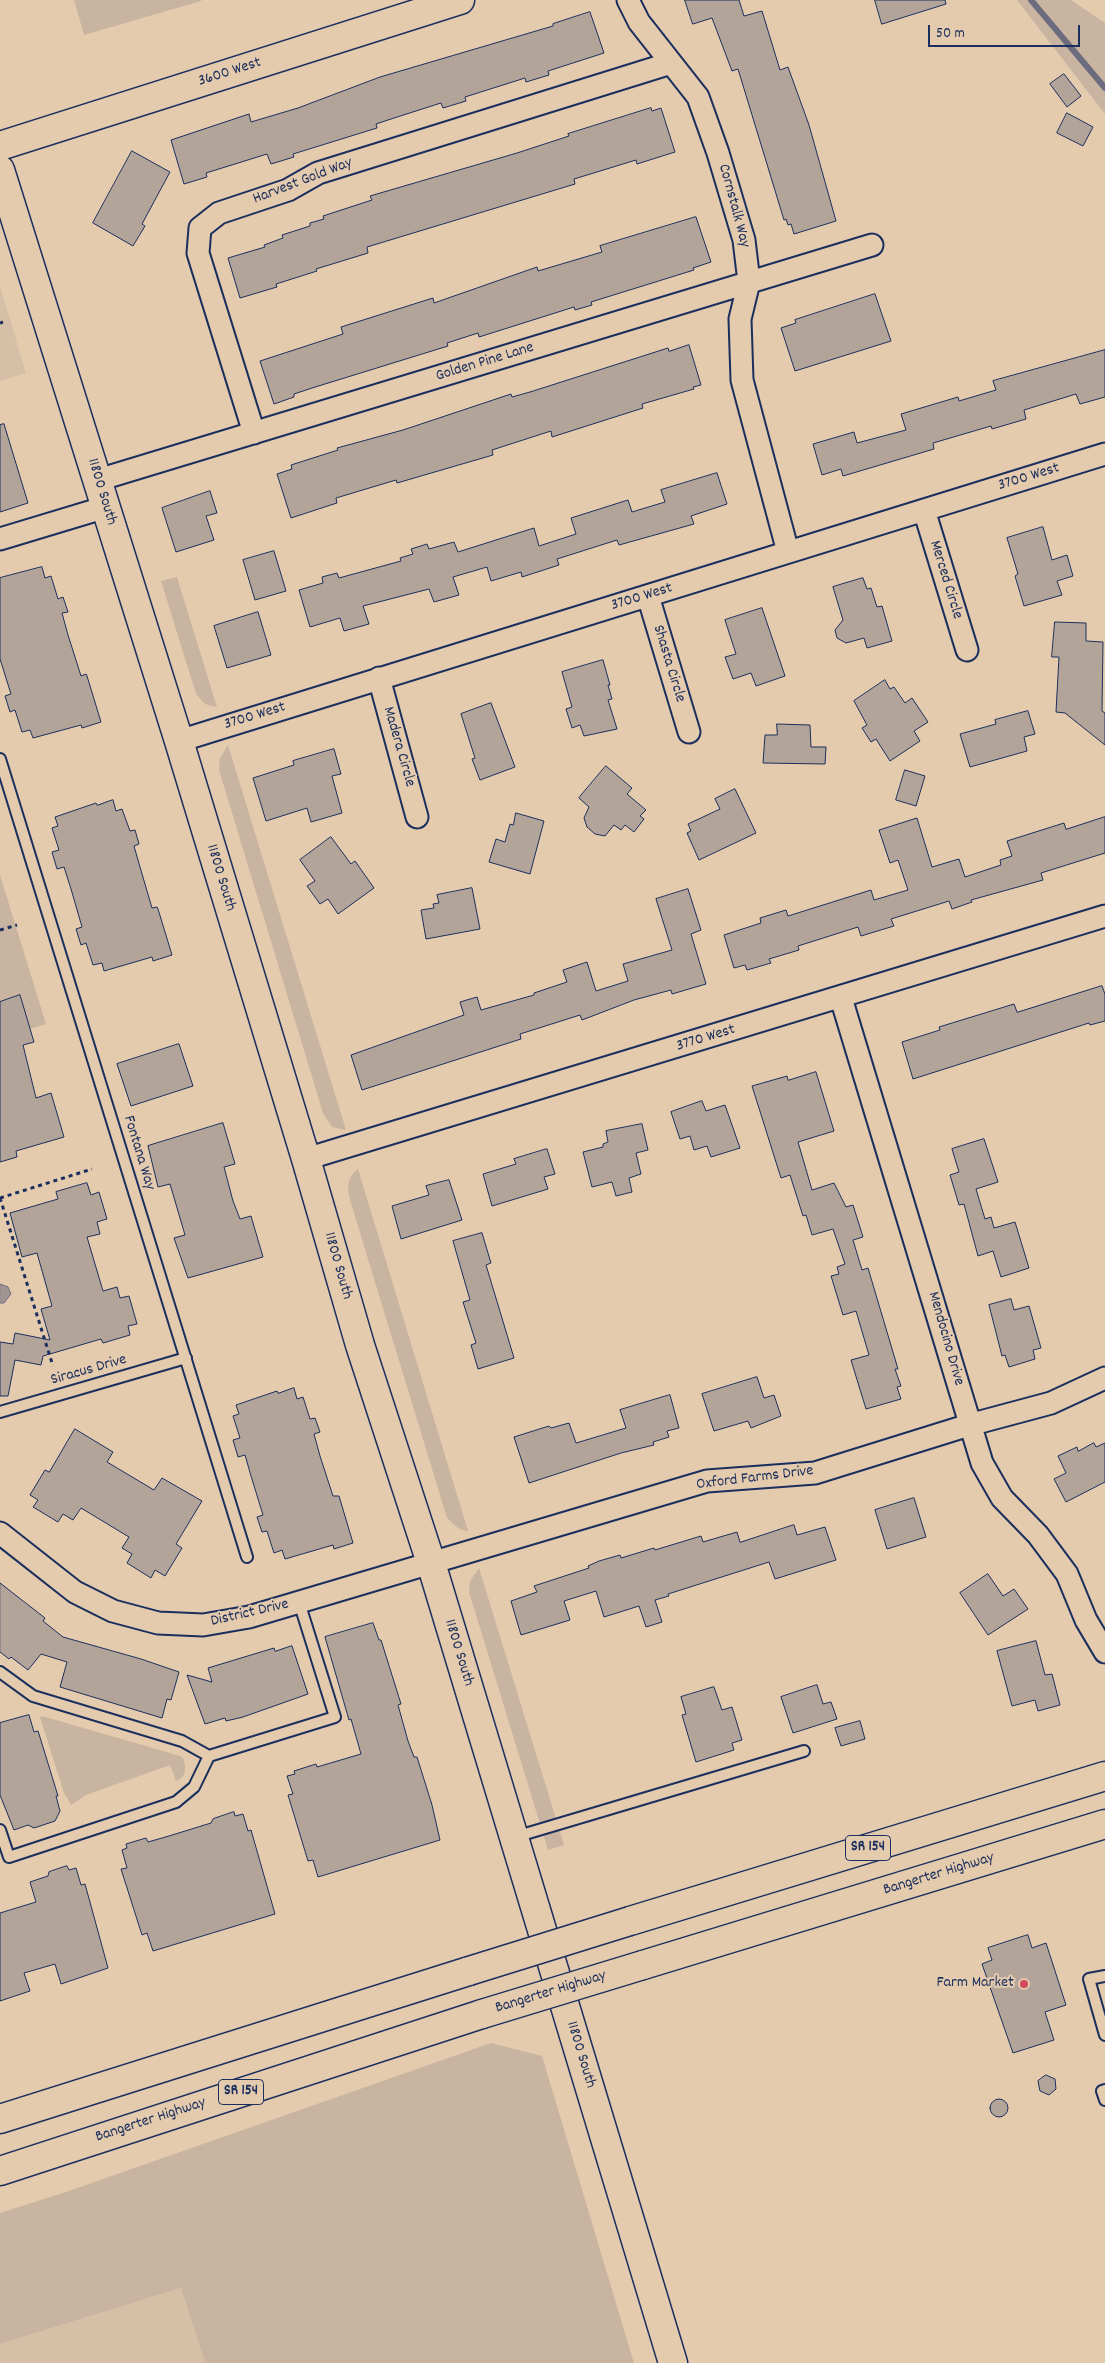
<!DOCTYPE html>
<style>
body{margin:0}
#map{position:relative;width:1105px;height:2363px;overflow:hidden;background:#e5cbad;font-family:Dekko,sans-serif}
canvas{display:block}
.scale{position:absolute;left:928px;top:25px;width:152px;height:22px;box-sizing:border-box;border:2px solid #1b2f5e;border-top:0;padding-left:6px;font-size:15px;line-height:18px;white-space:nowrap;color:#1b2f5e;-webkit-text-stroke:4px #e5cbad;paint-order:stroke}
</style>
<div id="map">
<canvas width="1105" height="2363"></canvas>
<div class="scale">50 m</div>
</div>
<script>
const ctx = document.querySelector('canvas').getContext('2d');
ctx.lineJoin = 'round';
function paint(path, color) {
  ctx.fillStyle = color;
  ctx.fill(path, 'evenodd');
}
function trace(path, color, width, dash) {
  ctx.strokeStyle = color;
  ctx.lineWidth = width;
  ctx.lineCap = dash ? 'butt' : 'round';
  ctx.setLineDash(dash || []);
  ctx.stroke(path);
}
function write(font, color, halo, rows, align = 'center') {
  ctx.font = font + ' Dekko,sans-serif';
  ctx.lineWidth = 4;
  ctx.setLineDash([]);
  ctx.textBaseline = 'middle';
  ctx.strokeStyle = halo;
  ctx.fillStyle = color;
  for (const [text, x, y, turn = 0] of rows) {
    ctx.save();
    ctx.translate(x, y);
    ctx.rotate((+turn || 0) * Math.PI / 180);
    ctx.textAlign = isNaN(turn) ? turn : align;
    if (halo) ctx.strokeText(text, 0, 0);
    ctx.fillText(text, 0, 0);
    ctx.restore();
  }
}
const built = new Path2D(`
 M0 286 26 373 0 381Z
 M181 2288 205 2363H0V2344Z`);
const green = new Path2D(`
 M74 0H201V1L84 35Z
 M1017 0H1071L1105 23V114Z
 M177 577 217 707 205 704 196 694 161 581Z
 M228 745 346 1130 332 1127 323 1113 219 770 220 758Z
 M0 875 46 1024 30 1029 20 996 0 1002Z
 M358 1169 468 1531 459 1529 447 1518 350 1200C347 1187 347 1177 358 1169Z
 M479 1568 564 1845 548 1850 469 1592 470 1581Z
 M42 1716 180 1756 183 1758C187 1767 186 1778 176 1781L170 1765 86 1795 71 1805 64 1793 40 1717Z
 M491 2043 542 2056 634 2363H205L181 2288 0 2344V2213L66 2192Z`);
const water = new Path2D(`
 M0 1284 8 1287 11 1294 4 1303H0Z`);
const stream = new Path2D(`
 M1031 0 1105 88`);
const building = new Path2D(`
 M685 0H739L744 16 762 11 780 70 788 67 809 125 836 221 794 234 791 224 788 225 786 219 784 220 738 69 732 71 712 18 693 24Z
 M875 0H945L946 4 882 24Z
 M590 12 604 53 548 71 549 75 526 82 525 78 465 97 466 101 443 108 441 103 394 118 376 124 377 128 293 154 294 157 271 164 267 154 206 173 207 177 184 184 171 140 249 114 251 122 298 108 380 77 553 26V24Z
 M1064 74 1081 96 1067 107 1050 84Z
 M651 108 652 111 661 108 675 152 637 164 636 160 574 179 575 184 367 247 368 253 316 269 317 271 276 284 277 287 240 298 228 258 265 247 264 245 283 238 282 235 310 226V223L324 219 323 216 372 200 370 196 517 153 569 136 568 134Z
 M1067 113 1093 127 1083 146 1057 133Z
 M132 151 170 172 142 224 145 226 133 246 93 223Z
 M696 217 711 262 693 268 694 270 591 302 592 305 575 310 574 307 479 337 478 333 447 343 448 346 312 388 294 394V397L274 404 260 361 343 334 341 327 433 298 434 303 537 267 538 271 602 252 600 246Z
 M875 294 891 341 795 371 781 328 796 323 795 320Z
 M689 345 701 385 693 387 694 389 642 404 643 408 552 437 551 431 492 450 493 455 397 483 396 480 336 498 337 503 291 518 277 474 292 469 291 465 338 450 337 448 403 430 511 394 512 397 530 392 668 348 669 351Z
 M1105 350V397L1080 404 1076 394 1024 410 1026 419 992 429 991 426 933 443 934 449 843 476 841 469 822 475 813 444 854 432 857 443 906 430 901 414 958 397 959 401 996 390 993 381Z
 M4 424 28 503 0 512V425Z
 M717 473 727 504 691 516 694 524 619 545 617 540 557 559 559 565 522 577 521 572 491 581 487 567 453 577 459 595 434 602 429 589 363 606 369 624 344 631 340 618 310 627 299 590 323 583 322 577 337 573 339 578 401 561 400 558 413 554 411 549 427 544 429 549 454 542 458 552 534 528 539 546 576 534 571 518 628 500 632 512 665 502 661 490Z
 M210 491 217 513 206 516 214 540 176 552 162 508Z
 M1043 527 1052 560 1067 555 1073 576 1057 581 1062 595 1024 606 1015 576 1018 574 1007 538Z
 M274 551 286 591 255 600 243 560Z
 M42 567 45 578 51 576 58 599 63 597 68 612 62 613 68 635 81 676 86 674 87 676 101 722 82 728 81 725 33 738 30 730 22 732 15 710 10 712 5 696 11 694 0 659V578Z
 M863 578 867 589 871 588 877 607 882 606 892 641 867 648 864 638 846 643 837 638 835 630 843 620 833 587Z
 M762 608 785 676 756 686 751 673 733 679 725 657 736 654 725 620Z
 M258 612 271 655 227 668 214 626Z
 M1055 622 1086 623V641L1103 642 1102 711 1105 713V745L1065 713 1056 712 1059 657H1052Z
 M603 660 610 685H608L612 699 608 700 617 729 584 736 580 725 572 728 566 709 572 707 562 672Z
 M885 680 890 689 894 687 905 703 912 698 928 722 914 731 920 741 890 761 876 739 871 742 862 728 867 725 854 701Z
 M491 703 515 767 480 780 472 759 475 758 461 714Z
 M1028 711 1035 734 1024 737 1027 751 970 767 960 734 996 724 995 720Z
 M777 724 810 725 811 747H826L825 764 763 763 765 735H777Z
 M334 749 341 774 332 776 342 813 311 822 307 808 266 821 253 778 294 765 293 761Z
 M606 766 632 788 627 794 646 810 640 816 644 819 634 832 625 825 621 830 614 825 605 836 595 834 587 827 584 818 589 807 579 798Z
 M905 770 925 776 916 806 896 800Z
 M735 789 756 833 699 860 687 833 691 831 688 824 720 809 715 799Z
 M113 800 116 811 122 809 130 831 135 830 139 844 134 846 140 867 152 908 157 907 158 909 172 955 153 961 152 957 104 971 102 963 93 965 86 943 81 945 76 929 82 927 71 889 64 867 57 869 52 852 59 850 52 828 58 826 55 817 96 803 97 805Z
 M516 813 544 821 530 874 489 862 496 839 505 842 510 824 513 825Z
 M1105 817V853L1041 873 1043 880 971 900 972 902 952 909 949 901 891 919 894 926 861 936 858 927 798 946 799 950 769 959 771 963 747 970 745 965 734 968 724 935 761 923 760 918 786 910 788 916 871 890 874 900 908 890 898 860 890 863 879 830 917 818 932 867 959 859 965 877 1001 865 1000 860 1012 856 1007 841 1064 823 1066 829Z
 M331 837 351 864 355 861 374 888 338 914 328 899 320 904 307 886 315 881 300 860Z
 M472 888 480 929 426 939 421 910 434 908 433 904 439 903 437 895Z
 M688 889 701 930 691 934 706 984 672 994 671 990 634 1000 582 1020 580 1015 520 1034 521 1039 362 1090 351 1055 464 1015 460 1002 477 997 481 1010 534 995V993L567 982 563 970 587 962 596 991 628 981 623 964 672 950 656 899Z
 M1102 986 1105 994V1021L1090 1025 1089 1023 913 1079 902 1042 940 1030 939 1027 1014 1004 1017 1012Z
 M20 995 34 1042 23 1045 36 1098 51 1093 64 1137 16 1151 17 1157 0 1162V1002Z
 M179 1044 193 1086 131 1106 117 1064Z
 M816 1072 834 1131 798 1142 812 1190 834 1183 846 1207 853 1205 863 1237 853 1240 862 1270 868 1268 898 1369H895L901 1386 897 1387 901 1399 866 1409 851 1360 869 1355 856 1311 843 1315 831 1276 839 1274 837 1267 845 1264 833 1229 812 1235 806 1215 803 1216 790 1175 781 1178 752 1086 787 1076 788 1080Z
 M702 1101 706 1111 725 1105 740 1148 711 1157 707 1146 694 1150 690 1136 680 1139 671 1112Z
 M223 1123 235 1164 224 1167 233 1201 240 1219 251 1216 263 1257 188 1278 174 1238 185 1235 170 1184 158 1187 148 1146Z
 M642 1124 648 1150 636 1153 641 1174 629 1178 632 1192 616 1196 612 1182 592 1187 583 1152 603 1147V1144L608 1142 606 1131Z
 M984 1139 998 1182 976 1189 985 1219 991 1217 994 1228 1015 1222 1029 1268 1001 1277 993 1251 978 1256 964 1204 959 1205 950 1175 959 1172 952 1149Z
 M547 1149 555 1174 544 1177 548 1189 492 1206 483 1174 516 1164 514 1159Z
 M449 1180 462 1220 401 1239 392 1206 429 1195 426 1186Z
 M87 1183 91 1195 99 1192 107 1219 97 1222 100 1234 87 1237 103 1291 117 1287 120 1298 129 1296 137 1324 128 1326 130 1335 103 1343 101 1339 43 1356 41 1365 15 1360 8 1396H0V1342L13 1344 15 1333 50 1340 41 1309 52 1306 37 1253 22 1257 10 1213 58 1199 56 1192Z
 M482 1233 491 1263 486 1265 514 1358 478 1369 471 1345 476 1343 463 1302 470 1300 453 1241Z
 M1011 1299 1014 1310 1029 1306 1041 1348 1033 1350 1035 1359 1009 1367 1005 1355 1002 1356 989 1305Z
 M757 1377 764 1398 774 1395 781 1416 751 1428 748 1421 714 1431 702 1394Z
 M294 1388 297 1399 303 1397 310 1419 315 1418 320 1432 314 1434 320 1456 333 1496H339L353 1543 334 1549 333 1545 285 1559 282 1550 274 1553 267 1531 262 1532 257 1517 263 1515 251 1476 245 1455 238 1457 233 1440 240 1438 233 1416 239 1414 236 1405 277 1391 278 1393Z
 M670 1395 679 1428 667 1431 669 1437 653 1442 654 1445 621 1453 529 1483 514 1437 549 1426 551 1428 569 1423 576 1443 626 1428 620 1410Z
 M75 1429 113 1452 107 1462 154 1490 162 1478 202 1501 176 1544 182 1548 165 1576 155 1570 151 1578 127 1563 132 1554 122 1548 129 1537 81 1508 73 1520 63 1514 58 1522 33 1507 38 1500 30 1495 45 1470 49 1472Z
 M1094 1443 1096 1447 1105 1443V1482L1066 1502 1054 1479 1066 1473 1058 1456 1077 1447 1078 1451Z
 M914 1498 926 1537 887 1549 875 1510Z
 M794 1525 797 1535 825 1527 836 1560 775 1579 769 1562 668 1594 669 1596 655 1600 662 1622 646 1627 639 1606 604 1617 596 1591 564 1601 570 1620 521 1635 511 1601 537 1592 534 1586 589 1568 588 1566 599 1561 620 1555 621 1558 654 1548 655 1550 701 1536 703 1542 737 1532 740 1542Z
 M988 1574 1003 1596 1014 1589 1028 1609 988 1635 960 1593Z
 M0 1583 45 1618 43 1621 63 1637 141 1659 179 1672 171 1700 167 1699 162 1718 60 1687 67 1662 41 1654 28 1670 11 1657 9 1659 0 1652Z
 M373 1623 379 1640H381L401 1704 398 1705 408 1741 414 1757H417L432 1805 440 1840 318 1877 313 1860 308 1861 288 1795 293 1794 287 1776 295 1774 294 1771 316 1764 317 1767 361 1754 351 1719 349 1720 325 1637Z
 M1036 1641 1045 1675 1052 1674 1060 1705 1038 1711 1035 1700 1012 1706 997 1651Z
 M292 1646 308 1694 243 1717 226 1721 225 1718 205 1724 187 1675 212 1682 208 1668 274 1648 275 1651Z
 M817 1685 823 1704 831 1702 837 1719 793 1733 781 1697Z
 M714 1687 722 1710 732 1707 742 1740 732 1743 734 1750 696 1762 682 1715 686 1714 681 1697Z
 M29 1715 34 1732 38 1731 43 1747 58 1796H56L60 1811 55 1821 34 1828 28 1825 14 1830 0 1795V1723Z
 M860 1721 865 1739 841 1746 835 1728Z
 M234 1812 235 1816 243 1814 248 1831 251 1830 275 1914 153 1951 147 1933 142 1935 121 1869 127 1868 122 1850 127 1848 126 1844 146 1838 148 1842 169 1836 211 1823 213 1819Z
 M67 1866 69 1870 76 1868 81 1885 85 1884 108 1968 61 1984 55 1964 24 1973 30 1991 0 2001V1913L36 1902 30 1882 48 1876 49 1872Z
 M1028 1935 1032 1948 1046 1943 1066 2005 1045 2012 1054 2040 1013 2053 982 1964 992 1960 988 1948Z
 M1046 2075 1055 2079 1056 2089 1049 2095 1040 2091 1038 2081Z
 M990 2108a9 9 0 1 1 18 0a9 9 0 1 1-18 0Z`);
const path = new Path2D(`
 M0 323 3 322
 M0 930 17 925
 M0 1198 53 1366
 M0 1198 92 1169`);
const service = new Path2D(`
 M0 759 247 1557
 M0 1412 186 1358
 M0 1672 33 1696 182 1741 209 1756 335 1717 299 1602
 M0 1830 9 1857 176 1802 194 1787 209 1756
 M515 1837 804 1751
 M1105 1976 1089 1979 1105 2035
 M1105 2090 1102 2091 1105 2100`);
const minor = new Path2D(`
 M628 0 639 22 698 97 718 153 744 240 749 282 740 319 742 380 788 552
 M254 433 198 253 200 228 219 213 288 190 318 173 671 63
 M98 480 872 245
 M924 510 967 650
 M0 539 106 507
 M648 596 689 732
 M379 678 417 817
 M179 741 1105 454
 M841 998 982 1463 1002 1498 1038 1535 1067 1574 1086 1620 1105 1652
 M306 1159 1105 916
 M0 1533 75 1592 113 1611 158 1623 203 1625 249 1617 707 1481 815 1473 969 1425 1051 1403 1105 1378`);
const secondary = new Path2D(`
 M0 146 460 0
 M0 170 179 741 306 1159 360 1345 431 1563 673 2363`);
const motorway = new Path2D(`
 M630 1921 1105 1776
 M643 1965 1105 1824
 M0 2119 469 1971
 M0 2171 482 2014`);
const motorwayBridge = new Path2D(`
 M469 1971 630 1921
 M482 2014 643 1965`);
const markers = [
 [1024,1984,5,"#d1495b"]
];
const shields = [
 [868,1848,45],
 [241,2092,45]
];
const shieldNames = [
 ["SR 154",868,1848],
 ["SR 154",241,2092]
];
const streetNames = [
 ["3600 West",230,73,-18],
 ["Harvest Gold Way",303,182,-21],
 ["Cornstalk Way",733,206,75],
 ["Golden Pine Lane",485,363,-17],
 ["3700 West",1029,478,-17],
 ["11800 South",101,492,73],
 ["Merced Circle",945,580,73],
 ["3700 West",642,598,-17],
 ["Shasta Circle",668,664,73],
 ["3700 West",255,717,-17],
 ["Madera Circle",398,747,74],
 ["11800 South",220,878,73],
 ["3770 West",706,1039,-17],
 ["Fontana Way",138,1153,73],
 ["11800 South",337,1266,74],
 ["Mendocino Drive",945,1339,74],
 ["Siracus Drive",89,1371,-16],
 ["Oxford Farms Drive",755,1479,-7],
 ["District Drive",250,1614,-13],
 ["11800 South",458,1653,73],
 ["Bangerter Highway",939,1875,-17],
 ["Bangerter Highway",551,1993,-17],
 ["11800 South",580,2055,73],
 ["Bangerter Highway",151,2121,-18]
];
const poiNames = [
 ["Farm Market",1014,1984]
];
paint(built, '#d6bfa7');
paint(green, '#c8b4a1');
paint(water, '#a09592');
trace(water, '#6b6c7d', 1);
trace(stream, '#6b6c7d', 6);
paint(building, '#b3a499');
trace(building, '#1b2f5e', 1);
trace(service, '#1b2f5e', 14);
trace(minor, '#1b2f5e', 25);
trace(secondary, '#1b2f5e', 31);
trace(motorway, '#1b2f5e', 31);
trace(path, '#1b2f5e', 3, [4, 4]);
trace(service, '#e5cbad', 10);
trace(minor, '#e5cbad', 21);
trace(secondary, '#e5cbad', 28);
trace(motorway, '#e5cbad', 28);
trace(motorwayBridge, '#1b2f5e', 31, []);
trace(motorwayBridge, '#e5cbad', 28);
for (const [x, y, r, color] of markers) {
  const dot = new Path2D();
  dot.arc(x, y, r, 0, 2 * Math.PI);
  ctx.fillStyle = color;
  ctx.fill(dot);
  trace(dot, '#e5cbad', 2);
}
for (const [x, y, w] of shields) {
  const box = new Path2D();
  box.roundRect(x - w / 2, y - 12.5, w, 25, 4);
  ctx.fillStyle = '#e5cbad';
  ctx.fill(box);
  trace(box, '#1b2f5e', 1);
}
write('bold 15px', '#1b2f5e', null, shieldNames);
write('16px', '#1b2f5e', '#e5cbad', streetNames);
write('16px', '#1b2f5e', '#e5cbad', poiNames, 'right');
</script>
